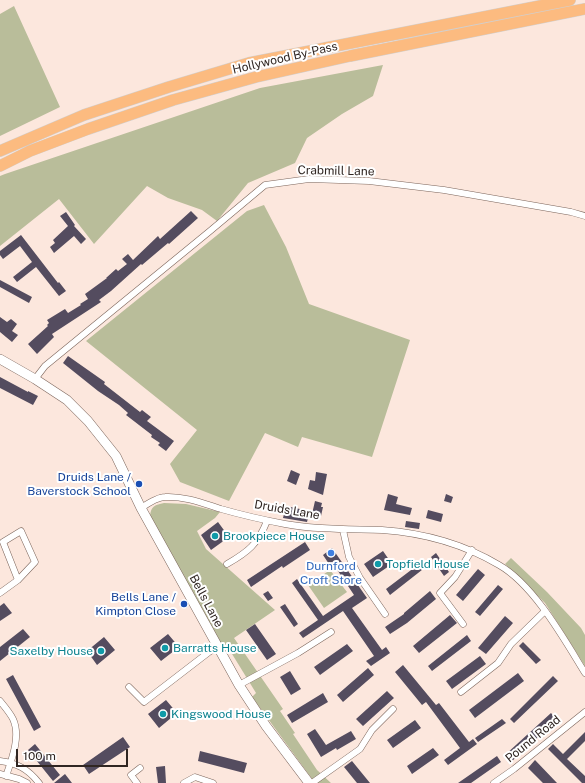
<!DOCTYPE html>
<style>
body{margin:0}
#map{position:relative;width:585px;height:783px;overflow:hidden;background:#fce7dd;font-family:"Public Sans",sans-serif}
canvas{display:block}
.scale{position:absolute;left:16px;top:749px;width:112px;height:18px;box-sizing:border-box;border:2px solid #302622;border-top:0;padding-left:5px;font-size:12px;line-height:14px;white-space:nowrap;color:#302622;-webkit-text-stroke:3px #fff;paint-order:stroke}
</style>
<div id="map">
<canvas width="585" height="783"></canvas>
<div class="scale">100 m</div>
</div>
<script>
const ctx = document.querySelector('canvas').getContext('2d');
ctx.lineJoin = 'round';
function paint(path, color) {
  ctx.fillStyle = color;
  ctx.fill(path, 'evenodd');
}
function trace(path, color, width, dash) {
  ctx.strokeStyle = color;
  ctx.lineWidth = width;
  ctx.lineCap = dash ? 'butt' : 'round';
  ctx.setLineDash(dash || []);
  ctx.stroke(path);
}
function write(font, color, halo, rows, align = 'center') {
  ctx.font = font + ' "Public Sans",sans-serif';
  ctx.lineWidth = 4;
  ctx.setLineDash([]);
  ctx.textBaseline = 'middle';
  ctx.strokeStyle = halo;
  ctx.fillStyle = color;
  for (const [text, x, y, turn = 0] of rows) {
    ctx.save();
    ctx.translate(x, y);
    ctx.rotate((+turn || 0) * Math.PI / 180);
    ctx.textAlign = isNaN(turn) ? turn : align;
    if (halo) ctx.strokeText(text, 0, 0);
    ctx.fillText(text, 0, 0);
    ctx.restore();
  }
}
const green = new Path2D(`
 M14 6 60 107 0 136V14Z
 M383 65 373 96 342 114 307 138 295 163 248 183 217 221 202 210 168 198 147 186 94 244 59 199 0 246V176L5 174 260 88Z
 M264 205 286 247 309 304 410 340 372 457 302 437 298 447 265 433 229 501 180 482 170 464 197 430 86 341 247 211Z
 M164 503 186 504 220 512 215 518 197 531 206 549 275 610 234 638 283 709 280 711 295 733 293 734 317 770 331 783H315L252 697 256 693 229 649 224 651 150 516C151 506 155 505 164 503Z
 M511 558 547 592 581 628 585 635V666L545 603 505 564Z
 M330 570 347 592 324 608 308 585Z`);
const building = new Path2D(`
 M191 211 198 218 169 244 168 243 142 265 141 264 111 291 99 300 101 302 52 334 54 337 37 354 28 344 48 326 47 325 49 323 47 320 65 309 68 313 81 305 80 304 88 299 85 294 107 278H106L116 269 118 271 127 264 122 259 128 254 133 260 158 236 160 239Z
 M66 212 75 225 74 226 86 239 81 244 74 236 54 253 50 247 55 243 53 240 68 226 60 216Z
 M21 235 58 283 59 282 66 291 59 296 36 267 17 282 13 277 32 262 20 246 3 259 0 255V251Z
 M0 280 32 297 29 303 0 287Z
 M0 317 7 322 11 319 17 324 12 331 18 335 12 342 0 332Z
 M68 356 105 382 104 384 140 412 142 410 151 417 147 421 174 441 166 451 158 445 160 443 151 437 152 435 126 415 128 413 119 405 98 391 63 363Z
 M0 377 28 392V391L38 396 33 405 0 388Z
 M291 470 300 474 296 485 287 481Z
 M316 472 327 474 323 495 308 489 310 480 315 481Z
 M388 494 398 497 396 504 412 508 410 515 384 510Z
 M446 494 453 497 451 503 444 501Z
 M315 501 322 503 321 507H323L321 516 312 514Z
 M286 506 300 509 299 516 308 518 307 522 283 518Z
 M428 510 443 514 441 522 426 518Z
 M406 521 420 523 419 529 405 527Z
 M218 522 229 537 211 550 201 535Z
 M305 542 310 550 283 568 282 566 251 587 247 580Z
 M332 548 367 598 352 608 382 650 386 647 390 653 371 666 366 661 374 656 343 611 303 638 299 633 318 620 292 583 297 579 323 616 354 595 332 562 329 564 323 555Z
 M383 551 392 564 373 577 364 564Z
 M436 553 449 572 444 576 431 557Z
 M423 561 427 566 390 595 386 589Z
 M478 569 485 575 463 601 456 595Z
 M498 585 503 589 480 616 475 612Z
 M268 591 273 598 268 601 263 594Z
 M430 591 436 599 407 623 390 634 385 627 404 614V613Z
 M4 603 12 613 0 621V606Z
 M285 604 298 624 294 627 280 607Z
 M450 615 457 623 419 653 413 646Z
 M505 616 513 623 486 654 478 648Z
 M255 624 276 654 267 660 246 630Z
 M23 629 30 637 0 661V647Z
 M168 634 179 647 161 661 150 648Z
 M467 635 471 641 432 671 428 666Z
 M104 637 115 650 97 665 87 651Z
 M523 642 541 660 536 664 519 646Z
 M347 644 353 651 320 675 314 667Z
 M480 656 486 664 452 689 446 681Z
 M403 665 436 705 439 703 469 742 473 739 477 744 448 765 444 760 460 748 426 702 422 705 395 672Z
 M368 668 374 675 343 702 337 695Z
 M290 671 301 689 291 695 280 677Z
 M518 673 524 681 475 718 469 710Z
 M13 675 41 727 34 731 6 679Z
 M553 676 558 681 514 723 510 719Z
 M387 691 394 698 363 726 356 719Z
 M323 693 328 702 292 723 287 715Z
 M166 700 177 713 159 728 148 714Z
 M551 713 557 720 511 762 505 755Z
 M502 719 506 723 478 742 475 738Z
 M415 720 421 728 393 748 387 740Z
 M315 729 326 745 351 731 356 739 337 750 336 748 321 757 307 734Z
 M585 732V741L567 759 585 776V783H582L548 749 553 744 563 754Z
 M123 737 130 747 89 774 83 765Z
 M35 744 60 775 53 781 28 750Z
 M433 748 439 755 412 774 407 766Z
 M200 751 247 763 244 773 198 761Z
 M497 756 501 762 471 783H458Z
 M535 760 557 783H543L528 768Z
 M352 761 370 783H357L344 767Z
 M165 766 166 783H158L156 767Z
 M65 774 72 783H54Z`);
const street = new Path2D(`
 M35 379 45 366 210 231 265 185 309 179 369 181 444 190 571 212 585 216
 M141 508C147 504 158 497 165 497 185 496 202 503 221 509 242 515 264 520 285 524 318 530 350 529 382 530 425 533 462 543 499 565 534 585 564 639 585 673
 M343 530 349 557 360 578 385 614
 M227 564C248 552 258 544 267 521
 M0 593 18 580 35 562 21 531 3 542 18 580
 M463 624 440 593 455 577 472 550
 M239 685 298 653 331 632
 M129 687 144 702 209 652 217 647
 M461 692 498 663 511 644 545 611
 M0 701C5 707 10 713 13 719 21 736 12 759 6 776
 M0 761C17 763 28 769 39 783
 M0 774 19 779 27 783
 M137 783 131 775 140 768
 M184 783 195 777 213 783
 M312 783 360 749 372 730 393 709
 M494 783 514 769 585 712`);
const secondary = new Path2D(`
 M0 359 35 379 67 400 88 421 116 456 141 508 239 685 266 726 309 783`);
const highway = new Path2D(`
 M0 151 84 115 169 87 249 63 570 0
 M0 166 30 151 88 129 173 100 256 77 350 56 585 9`);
const markers = [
 [139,484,4,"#1a4fb4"],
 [215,536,4,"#0f9aa8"],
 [331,553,4,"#3f7fe0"],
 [378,564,4,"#0f9aa8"],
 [184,604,4,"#1a4fb4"],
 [165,648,4,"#0f9aa8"],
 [101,651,4,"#0f9aa8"],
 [163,714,4,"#0f9aa8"]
];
const streetNames = [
 ["Hollywood By-Pass",285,58,-13],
 ["Crabmill Lane",336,171,1],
 ["Druids Lane",287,510,10],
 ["Bells Lane",206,601,62],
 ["Pound Road",533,739,-39]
];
const transitNames = [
 ["Druids Lane /",131,477],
 ["Baverstock School",131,491],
 ["Bells Lane /",176,597],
 ["Kimpton Close",176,611]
];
const cultureNames = [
 ["Brookpiece House",223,536],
 ["Topfield House",386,564],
 ["Barratts House",173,648],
 ["Saxelby House",93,651,"right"],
 ["Kingswood House",171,714]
];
const shopNames = [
 ["Durnford",331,566],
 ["Croft Store",331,580]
];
paint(green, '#b9bd9a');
paint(building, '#544c5f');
trace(street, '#7c655b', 7);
trace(secondary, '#7c655b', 10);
trace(highway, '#d1cfce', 12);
trace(street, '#fff', 6);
trace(secondary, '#fff', 9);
trace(highway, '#fcbb80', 11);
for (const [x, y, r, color] of markers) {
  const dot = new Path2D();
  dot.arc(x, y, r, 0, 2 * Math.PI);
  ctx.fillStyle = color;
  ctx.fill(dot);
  trace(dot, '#fff', 1.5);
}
write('12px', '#302622', '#fff', streetNames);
write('12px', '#164399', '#fff', transitNames, 'right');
write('12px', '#0d838f', '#fff', cultureNames, 'left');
write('12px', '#366cbe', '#fff', shopNames);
</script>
